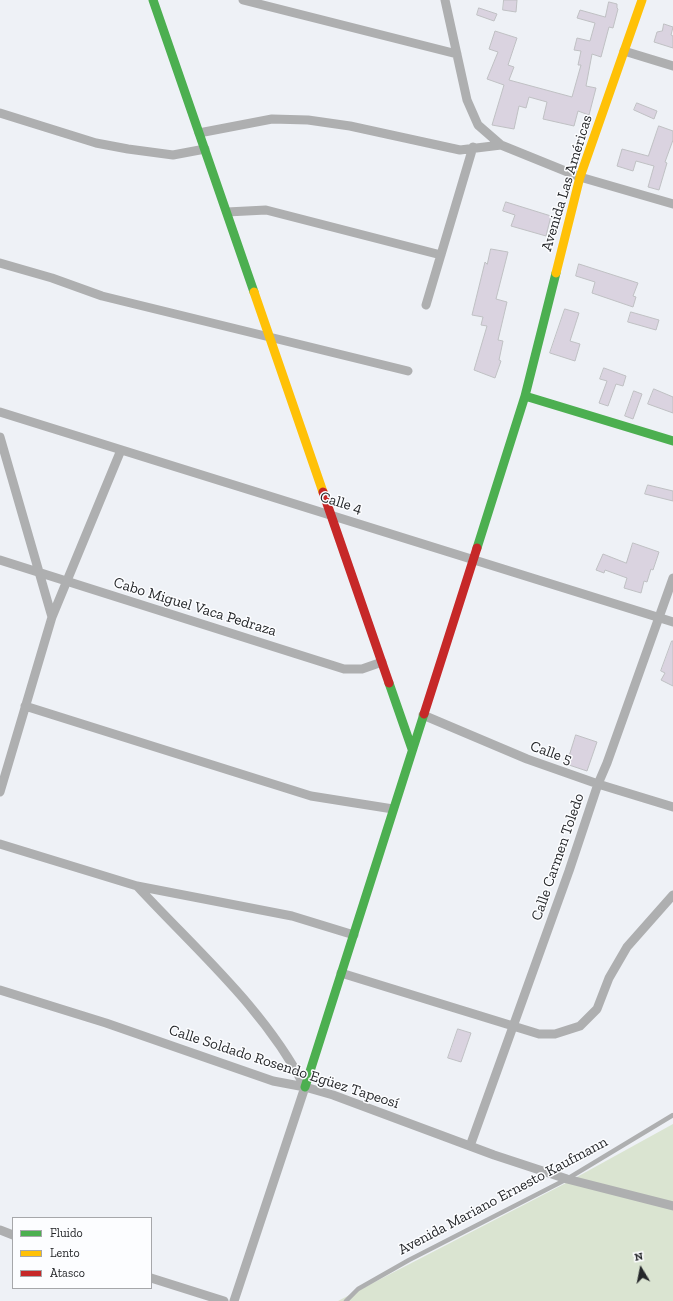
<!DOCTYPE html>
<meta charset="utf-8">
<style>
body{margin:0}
#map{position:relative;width:673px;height:1301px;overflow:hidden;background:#eef1f6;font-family:"Zilla Slab",serif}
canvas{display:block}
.legend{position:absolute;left:12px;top:1217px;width:140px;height:72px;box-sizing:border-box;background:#fcfdff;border:1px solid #a6a7aa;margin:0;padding:5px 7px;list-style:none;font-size:12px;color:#25272a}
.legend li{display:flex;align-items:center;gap:8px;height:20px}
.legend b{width:20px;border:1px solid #a6a7aa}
.north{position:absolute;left:621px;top:1249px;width:40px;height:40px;-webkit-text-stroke:3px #fcfdff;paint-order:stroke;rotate:350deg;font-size:11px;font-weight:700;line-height:16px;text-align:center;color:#25272a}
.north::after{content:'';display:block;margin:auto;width:14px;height:18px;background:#25272a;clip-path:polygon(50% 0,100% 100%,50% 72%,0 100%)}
</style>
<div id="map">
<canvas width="673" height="1301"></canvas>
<ul class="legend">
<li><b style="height:5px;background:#4caf50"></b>Fluido</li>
<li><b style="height:5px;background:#ffc107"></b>Lento</li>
<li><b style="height:5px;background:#c62828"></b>Atasco</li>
</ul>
<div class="north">N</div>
</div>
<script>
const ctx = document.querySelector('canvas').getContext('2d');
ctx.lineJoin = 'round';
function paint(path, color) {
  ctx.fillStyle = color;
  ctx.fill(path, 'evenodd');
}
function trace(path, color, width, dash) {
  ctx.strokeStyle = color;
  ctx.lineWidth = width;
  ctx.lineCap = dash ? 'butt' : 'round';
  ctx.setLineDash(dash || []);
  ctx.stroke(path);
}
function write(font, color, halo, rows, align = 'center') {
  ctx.font = font + ' "Zilla Slab",serif';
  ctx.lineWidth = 3;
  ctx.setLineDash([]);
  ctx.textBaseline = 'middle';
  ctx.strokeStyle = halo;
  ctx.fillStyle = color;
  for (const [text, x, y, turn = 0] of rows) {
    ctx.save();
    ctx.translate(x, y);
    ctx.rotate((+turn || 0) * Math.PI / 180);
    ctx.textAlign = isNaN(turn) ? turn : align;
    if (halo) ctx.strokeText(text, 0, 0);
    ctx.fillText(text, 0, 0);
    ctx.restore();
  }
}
const green = new Path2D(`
 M673 1124V1301H338L566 1183Z`);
const building = new Path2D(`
 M504 0H517L516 12 503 10Z
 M609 2 617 4V8L618 9 613 28 609 27 601 57 592 54 586 86 596 88 589 115 578 111 574 126 543 119 547 102 529 97 526 108 519 106 514 129 492 125 504 85 487 79 498 52 489 49 495 31 517 38 508 65 514 67 509 80 572 97 581 65H578L581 51 574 50 577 38 590 41 595 23 577 18 580 10 605 17Z
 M479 8 497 14 494 21 477 15Z
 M664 24 673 27 671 35 673 36V48L654 42 657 32 662 31Z
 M637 103 657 111 654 119 634 110Z
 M659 126 673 131V140L665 162 667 163 659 190 648 187 654 166 636 161 633 171 617 166 622 149 648 156Z
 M506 202 551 216 546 236 511 226 515 215 503 211Z
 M491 249 508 252 496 299 507 302 498 340 503 341 499 360 501 361 495 378 474 370 487 326 481 325 483 317 472 315 485 262 487 264Z
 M579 264 638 283 633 296 636 297 633 307 592 293 595 282 576 276Z
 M565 309 579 313 570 341 580 344 575 361 550 353Z
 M631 312 659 320 656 330 628 322Z
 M604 368 626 376 623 386 616 384 608 406 599 403 607 381 600 379Z
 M654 389 673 397V413L648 404Z
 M634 391 642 394 633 419 625 416Z
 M648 485 673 491V501L645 494Z
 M633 543 659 552 653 570 651 569 647 582 644 581 641 593 624 588 627 578 605 570 604 573 596 570 603 554 626 563Z
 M672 641H673V686L661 680 665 673 661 671Z
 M576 735 597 742 587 771 563 763 566 754 569 755Z
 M458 1029 471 1033 461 1062 448 1058Z`);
const lane = new Path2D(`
 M346 1301 358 1289 409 1260 567 1179 673 1115`);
const street = new Path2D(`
 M243 0 457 54
 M445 0 467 100 478 125 501 145 580 177 673 204
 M624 51 673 66
 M0 113 96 143 128 149 173 155 205 149
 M199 133 272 119 308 120 350 126 460 150 501 145
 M227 212 266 210 441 255
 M0 263 52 278 102 296 408 371
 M426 305 473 147
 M0 412 673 622
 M0 437 52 617
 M0 560 344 669H362L382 662
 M25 706 311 796 393 809
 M423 715 527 759 598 784 673 807
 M0 792 52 617 121 450
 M0 844 137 886 292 916 354 935
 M137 886C197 951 264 1008 305 1087L234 1301
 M341 973 539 1034H555L580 1026 597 1009 609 978 627 947 673 895
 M0 990 106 1023 273 1081 305 1087 333 1095 494 1155 567 1179 673 1206
 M470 1146 569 871 598 784 607 763 673 578
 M0 1230 13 1235
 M151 1278 224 1301`);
const fast = new Path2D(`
 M153 0 254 292
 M556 273 525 396 673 441
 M477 548 525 396
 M389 683 412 749
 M305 1087 424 714`);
const slow = new Path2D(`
 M556 273 580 177 642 0
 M254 292 323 492`);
const jam = new Path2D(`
 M323 492 389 683
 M424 714 477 548`);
const streetNames = [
 ["Avenida Las Américas",567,183,-73],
 ["Calle 4",341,503,17],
 ["Cabo Miguel Vaca Pedraza",195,607,17],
 ["Calle 5",551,753,20],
 ["Calle Carmen Toledo",558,857,-71],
 ["Calle Soldado Rosendo Egüez Tapeosí",284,1067,18],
 ["Avenida Mariano Ernesto Kaufmann",503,1196,-28]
];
paint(green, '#dae4d1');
paint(building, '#dad3e0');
trace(building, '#bfc0c3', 1);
trace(lane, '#aeafb0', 4.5);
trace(street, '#aeafb0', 9);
trace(fast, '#4caf50', 9);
trace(slow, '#ffc107', 9);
trace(jam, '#c62828', 9);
write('15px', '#25272a', '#fcfdff', streetNames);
</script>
